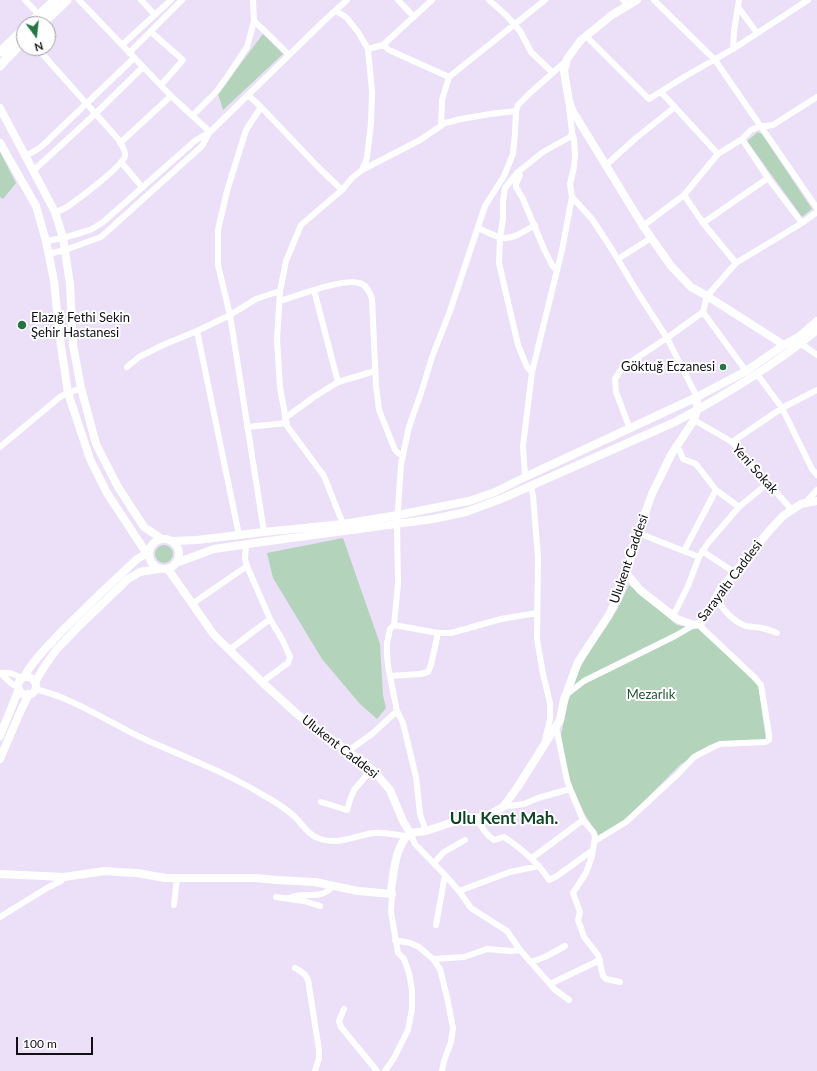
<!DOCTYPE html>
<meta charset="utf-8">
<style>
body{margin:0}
#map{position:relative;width:817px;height:1071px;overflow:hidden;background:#ece0f9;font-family:Lato,sans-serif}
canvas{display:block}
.north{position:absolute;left:16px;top:16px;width:40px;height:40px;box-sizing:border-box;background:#fff;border:1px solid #a19fa2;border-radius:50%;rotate:165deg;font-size:11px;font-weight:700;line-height:16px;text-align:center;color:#130f17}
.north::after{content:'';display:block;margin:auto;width:14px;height:18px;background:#257545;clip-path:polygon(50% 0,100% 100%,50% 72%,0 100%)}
.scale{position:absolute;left:16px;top:1037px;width:77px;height:18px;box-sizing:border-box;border:2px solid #130f17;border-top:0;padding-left:5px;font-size:12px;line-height:14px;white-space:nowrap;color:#130f17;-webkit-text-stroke:3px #fff;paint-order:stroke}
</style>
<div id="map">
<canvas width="817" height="1071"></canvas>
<div class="north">N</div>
<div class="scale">100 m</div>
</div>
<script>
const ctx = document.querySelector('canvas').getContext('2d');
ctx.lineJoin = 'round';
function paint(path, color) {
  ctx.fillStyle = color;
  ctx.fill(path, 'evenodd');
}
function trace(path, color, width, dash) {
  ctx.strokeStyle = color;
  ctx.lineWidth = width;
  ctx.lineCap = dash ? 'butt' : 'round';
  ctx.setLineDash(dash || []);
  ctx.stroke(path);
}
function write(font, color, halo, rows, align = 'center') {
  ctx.font = font + ' Lato,sans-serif';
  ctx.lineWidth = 4;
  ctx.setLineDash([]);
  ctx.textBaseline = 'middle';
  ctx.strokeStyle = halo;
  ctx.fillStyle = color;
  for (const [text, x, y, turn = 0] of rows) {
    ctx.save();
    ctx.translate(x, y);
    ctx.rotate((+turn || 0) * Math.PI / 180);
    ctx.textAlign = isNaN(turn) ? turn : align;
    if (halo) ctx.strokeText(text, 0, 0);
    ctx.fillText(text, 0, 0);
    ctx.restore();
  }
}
const green = new Path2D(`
 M263 34 283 54 223 110 218 94Z
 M758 132 762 134 812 209 802 217 747 141Z
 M0 152 16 183 3 199 0 197Z
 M343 538 380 644 383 695 386 708 377 719 360 704 322 659 273 578 267 553Z
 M155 554a9 9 0 1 1 18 0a9 9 0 1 1-18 0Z
 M629 585 677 625 698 629 758 683 766 741 719 742 681 764 623 822 599 837 584 813 567 774 561 735 569 698 580 668 602 629 617 610Z`);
const minor = new Path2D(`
 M25 0 39 15
 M79 0 171 96 210 132
 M141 0 155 15
 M398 0 414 17
 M489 0 507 16 520 31 531 52 553 73
 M623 0 628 5
 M654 0 715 60 817 208
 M738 7 757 33
 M336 11 346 17 358 32 368 49 372 92 371 123 367 158 362 170 352 178 342 190 301 225 286 261 280 291 277 339 280 387 287 426 324 476 343 524
 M254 21 272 38 289 55
 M151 32 183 60 161 85
 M586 36 649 99 684 77 733 49 808 0
 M122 45 171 0
 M383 45 389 50 449 77
 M37 48 118 139C121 144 126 150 125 156 123 166 77 200 67 207 63 209 59 211 55 212
 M368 49 383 45 432 0
 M733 49 734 31 739 0
 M129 53 182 0
 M661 92 718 154
 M248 95 261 107 246 130 227 191 218 230V265L230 315 264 532
 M261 107 318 167 342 190
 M192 116 217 91 227 77 247 47 254 21 253 0
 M441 126 442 100 449 77 545 0
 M572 132 574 139 575 155 574 167 570 184 572 197 592 219 611 248 638 293 667 338 697 397
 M742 139 768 178 802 223
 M120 143 171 96
 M25 156 33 152 41 147 134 58
 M121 162 142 187
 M606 165 636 138 675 107
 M362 170 420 140 445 123 461 119 490 114 516 111
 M33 171 95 114 143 67
 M518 172 520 175 516 184V187L523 199 544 249 552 265 557 271
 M684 195 703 223 736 263
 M703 223 768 178
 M643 226 684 195 718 154 742 139 751 130 761 126H766L773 125 817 97
 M478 228C485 231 492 235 499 237 512 241 524 231 535 225
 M46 241 63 238 90 230 102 223 196 140 210 132 325 20 347 0
 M48 254 65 250 101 237 202 146 209 133
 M618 259 651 238
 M314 290 338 382
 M280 301C297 296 343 278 359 283 367 285 370 292 372 299L376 386 379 410 395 450 398 453 403 456
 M703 312 746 371
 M197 331 239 535
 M800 343 817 355
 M127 367 139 357 163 345 197 331 230 315 256 299 280 291
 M532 372 527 367 518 345 499 263 500 238 503 219V201L505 188 518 172 543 152 570 137 572 132 569 107
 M757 374 782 408 812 469 817 475
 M285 418 314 397 338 382 375 371
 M694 420 732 442 792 510
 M247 427 287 423
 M630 429 616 392 615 379 623 367 667 338 703 312 707 296 736 263 802 223 817 212
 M732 442 782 408 817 390
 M0 447 60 397 68 393 81 388
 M676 448 680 451 683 459 696 464 716 490 739 507
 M525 477 523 446 532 372 562 250 572 197
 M531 486 533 496 538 557 537 639 543 674 550 703V719L545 740
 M805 503 817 490
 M638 533 699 557
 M246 544 245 559 247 566 270 619 283 641 290 657 288 663 262 682
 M684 551 716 490
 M702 551 734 572
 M716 597C723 610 732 621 746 626 751 627 757 627 762 628 767 629 772 631 777 633
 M192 604 247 566
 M673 616 688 586 699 557 708 543 739 507 768 483
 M394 625 438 633H451L501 619 537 613
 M229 650 270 619
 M0 673C9 672 14 674 22 678
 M0 673 12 684 18 687
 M390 676 420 674 428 672 431 665 438 633
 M35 689C73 698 105 720 140 737 181 756 224 771 263 795 274 801 285 808 295 817 303 825 308 835 320 839 339 845 354 836 373 833 384 832 395 835 406 836
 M566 695 584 681 675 636 694 625
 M397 711 403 723 416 777 420 814 426 831
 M556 727 567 780 570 789 583 820 594 833 595 837 592 856 586 873 573 893 580 912 578 920 581 928 584 937 598 955 603 976 606 979 620 982
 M348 751 372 734 397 711 388 666 387 653V643L390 629 394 625 398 584 397 524 401 464 409 427 423 387 432 357 450 311 485 206 504 176 513 154 515 133 516 111 518 105 529 94 566 61
 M321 802 347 810 350 800 354 790 372 769
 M503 807 524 804 538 798 570 789
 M477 818C482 827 485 834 494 840L504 837C522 849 538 862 549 880L557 876 593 850
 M410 833 415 844 445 875 459 891 471 908 507 931 520 950 550 984 600 960
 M595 841 626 822 678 774 694 757 711 748 720 744 765 742 769 740V734L761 685 754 677 698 624
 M532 858 583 820
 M434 863 444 852 465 840
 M459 891 510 872 539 866
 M276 897 304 901 320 906
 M289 898C306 891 321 901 333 886
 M174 905 177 878
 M0 917 47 888 61 881 64 877
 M436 925 445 875
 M395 940 410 943 419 947 433 959 440 969 447 997 453 1028 451 1042 444 1061 442 1071
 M433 959 464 957 487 949 511 951 520 950
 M531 962 545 957 565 946
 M295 968C301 971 306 974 308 980L319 1050V1058L315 1071
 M550 984 554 989 569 1000
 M344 1009 339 1021 341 1027 377 1071
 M385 1071 394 1058 408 1030 412 1009V990L409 973 404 959 398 953 391 912 392 894`);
const tertiary = new Path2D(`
 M637 0 612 15 581 40 567 59 564 71 569 101 572 110 643 226 671 266 691 287 707 296 784 345
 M0 108 55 212 63 238 70 284 73 345 81 388 96 444 118 487 144 527 162 539
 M0 143 36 206 46 241 54 281 59 332 68 393 90 459 107 493 143 548 148 552
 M149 554a15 15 0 1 1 30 0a15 15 0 1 1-30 0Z
 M172 541 197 540 264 532 343 524 398 515 469 501 495 492 525 477 697 397 746 371 784 345 800 336 817 321
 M176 563 214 549 262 542 433 519 466 512 501 499 675 422C723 396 775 365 817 330
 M168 569 214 635 262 682 297 714 372 769 390 790 403 821 410 833 426 831 453 822 485 817 503 807 517 788 560 720 564 700 578 662 609 615 621 590 638 533 652 494 671 455 694 420 697 410V397
 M626 573 640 590 677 619 694 625 701 623 721 589 769 531 783 516 801 504 817 501
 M24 677C33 660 48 646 61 632 86 607 111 583 137 559L144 555 149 554
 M18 686a9 9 0 1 1 18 0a9 9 0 1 1-18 0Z
 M35 682 46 664 56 650 80 625 128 579 140 572 158 569
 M0 736 19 689
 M0 759 21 710 29 694
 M0 874 64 877 105 871 118 872 137 873 165 878H256L277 880 315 882 358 891 392 894 391 890C394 871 395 846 410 833`);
const secondary = new Path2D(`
 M29 24 55 0
 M42 24 67 0
 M0 52 24 29
 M0 66 5 60 24 41`);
const markers = [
 [22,325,5,"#257545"],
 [723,367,4,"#257545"]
];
const poiNames = [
 ["Elazığ Fethi Sekin",31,318],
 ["Şehir Hastanesi",31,333],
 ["Göktuğ Eczanesi",715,367,"right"]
];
const streetNames = [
 ["Yeni Sokak",755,469,48],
 ["Ulukent Caddesi",629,559,-71],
 ["Sarayaltı Caddesi",730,581,-53],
 ["Ulukent Caddesi",340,747,38]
];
const parkNames = [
 ["Mezarlık",651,695]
];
const districtNames = [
 ["Ulu Kent Mah.",504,819]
];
paint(green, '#b3d3bb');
trace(minor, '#fff', 6);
trace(tertiary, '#fff', 8);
trace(secondary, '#fff', 9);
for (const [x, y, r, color] of markers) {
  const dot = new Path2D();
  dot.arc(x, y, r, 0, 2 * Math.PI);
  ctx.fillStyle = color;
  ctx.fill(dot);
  trace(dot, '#fff', 1.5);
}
write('13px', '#130f17', '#fff', poiNames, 'left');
write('13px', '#130f17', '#fff', streetNames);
write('13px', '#235836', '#fff', parkNames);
write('bold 17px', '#0d4525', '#fff', districtNames);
</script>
